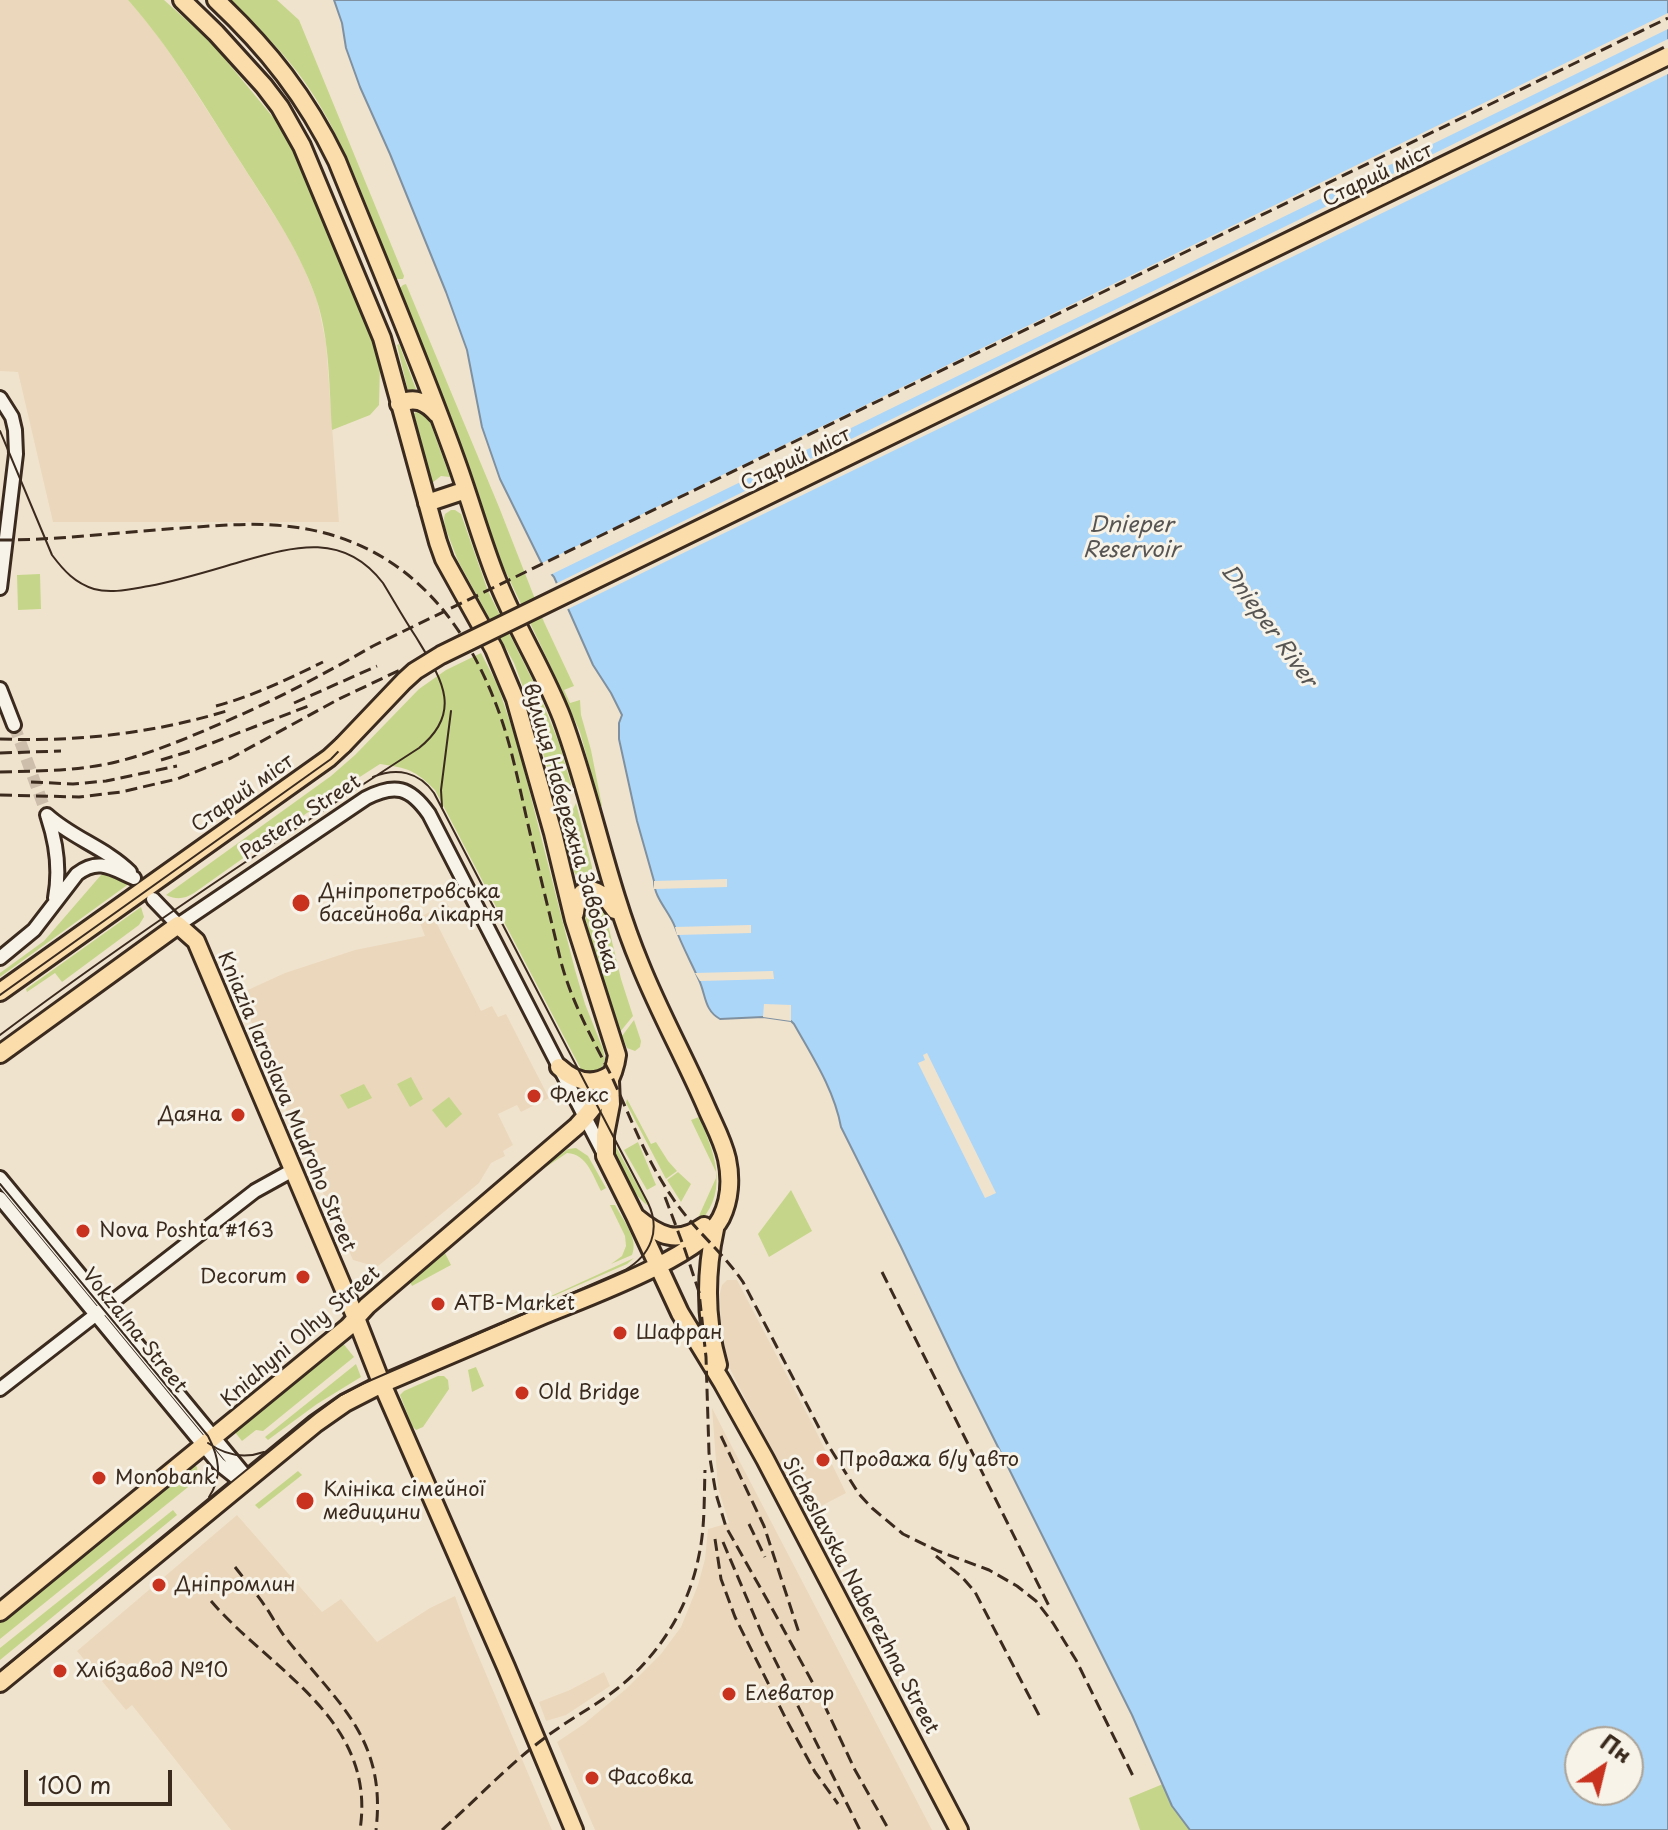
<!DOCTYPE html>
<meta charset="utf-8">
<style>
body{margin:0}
#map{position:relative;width:1668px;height:1830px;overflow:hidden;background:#f0e3ce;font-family:"Playpen Sans",sans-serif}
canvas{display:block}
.north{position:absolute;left:1564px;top:1726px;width:80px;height:80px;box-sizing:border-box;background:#f7f3e8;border:2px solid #aca397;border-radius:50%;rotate:35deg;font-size:22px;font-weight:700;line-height:32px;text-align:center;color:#3b2a1e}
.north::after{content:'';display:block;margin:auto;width:28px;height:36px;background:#c8321e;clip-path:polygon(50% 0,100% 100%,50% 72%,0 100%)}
.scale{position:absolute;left:24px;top:1770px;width:148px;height:36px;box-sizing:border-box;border:4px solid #3b2a1e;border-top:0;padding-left:10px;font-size:24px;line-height:28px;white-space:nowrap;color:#3b2a1e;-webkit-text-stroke:6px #f7f3e8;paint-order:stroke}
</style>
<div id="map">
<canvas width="1668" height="1830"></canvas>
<div class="north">Пн</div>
<div class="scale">100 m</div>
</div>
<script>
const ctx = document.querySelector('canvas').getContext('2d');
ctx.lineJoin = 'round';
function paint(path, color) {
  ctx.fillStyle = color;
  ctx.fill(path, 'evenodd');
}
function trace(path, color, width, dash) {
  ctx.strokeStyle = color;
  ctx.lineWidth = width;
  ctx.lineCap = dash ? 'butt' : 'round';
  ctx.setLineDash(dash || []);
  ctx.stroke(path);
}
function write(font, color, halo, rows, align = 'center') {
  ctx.font = font + ' "Playpen Sans",sans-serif';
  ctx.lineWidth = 6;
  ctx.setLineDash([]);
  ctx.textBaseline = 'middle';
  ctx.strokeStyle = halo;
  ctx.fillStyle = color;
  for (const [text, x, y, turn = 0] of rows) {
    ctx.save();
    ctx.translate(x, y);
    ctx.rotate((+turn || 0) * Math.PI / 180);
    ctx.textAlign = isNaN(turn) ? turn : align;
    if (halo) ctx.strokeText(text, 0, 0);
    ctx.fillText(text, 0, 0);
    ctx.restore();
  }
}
const built = new Path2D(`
 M0 0H128L154 30 182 71 287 235 303 266 317 300 326 343 339 522H53L18 372 0 371Z
 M447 903 453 913 436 922 481 1011 492 1006 498 1017 506 1014 549 1098 521 1112 517 1105 498 1114 513 1145 503 1151 505 1156 491 1163 479 1183 377 1267 353 1260 284 1105 271 1066 239 994 285 973 355 950 425 936 418 918Z
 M727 1280H737L813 1425 846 1493 804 1515 726 1361 721 1343 720 1293 722 1285Z
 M712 1408 729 1441 932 1830H595L557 1742 584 1724 626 1689 661 1654 681 1627 698 1585 705 1559 708 1529 729 1523 718 1488Z
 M237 1515 322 1612 341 1599 377 1642 430 1608 455 1596 467 1629 552 1830H231L132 1705 126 1710 77 1651Z
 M604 1672 610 1686 566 1715 546 1721 539 1702 570 1690Z`);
const green = new Path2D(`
 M128 0H164L210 41 277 122 293 150 363 312 380 366 379 405 370 415 332 430C329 387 330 339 316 298 298 246 265 201 236 155 202 102 170 47 128 0Z
 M231 0H277L299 20 404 276 403 279H396C367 210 344 133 298 73 278 47 254 23 231 0Z
 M406 284 499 507 544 622 574 686 564 690 570 703 580 700 581 715 591 750 602 806H600L580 732 551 667 501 562 454 424 399 289 403 285Z
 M399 344 416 389 408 391 397 345Z
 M419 408 426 411 450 477 441 476 432 483 414 414Z
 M451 510H455L461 514 488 591 538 691 559 743 571 784 560 814 530 706 514 663 458 561 445 527 444 518 445 514Z
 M40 574 41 609 18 610 17 575Z
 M481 653 498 686 518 746 575 970 585 1004 603 1049 605 1059 602 1068 597 1073 584 1075 435 790C415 770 408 768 380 764L338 791 194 893C184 899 177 900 166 895L331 776 355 755 419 689 446 670Z
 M576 803 592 867V874L586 879 578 878 574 872 563 829Z
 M109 872 117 873 130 883 0 977V973L44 941 101 875Z
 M591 901 599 902 604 908 621 979 633 1016 620 1032 604 986 584 914V906Z
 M141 907 144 917 139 925 62 982 55 973 27 992 26 989Z
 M634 1020 641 1041 640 1047 635 1051 627 1048 622 1036Z
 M411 1077 423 1099 410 1107 397 1084Z
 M364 1084 372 1098 348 1109 340 1095Z
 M449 1097 462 1114 446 1128 432 1110Z
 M627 1099 651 1144 656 1142 668 1161 677 1171 666 1179 626 1103Z
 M699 1117C714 1152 729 1188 701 1221L698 1218 716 1178V1172L691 1120Z
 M638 1142 656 1185 647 1190 624 1150Z
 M615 1145 649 1206C635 1199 613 1160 615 1145Z
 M576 1148 588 1156 606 1188 601 1191C593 1176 587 1154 567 1153L546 1167 545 1166 568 1149Z
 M678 1172 691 1184 681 1202 667 1180Z
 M791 1190 812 1231 769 1257 758 1234Z
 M610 1205H615C623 1220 639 1239 632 1255L611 1264 622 1256 626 1246 625 1236Z
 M445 1253 451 1265 412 1286 410 1282Z
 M634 1258 627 1264 503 1318Z
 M342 1342 354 1357 263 1431 256 1430 242 1441 234 1431Z
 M356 1364 361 1377 317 1404 272 1437 268 1440 265 1437Z
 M476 1367 484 1386 472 1392 468 1370Z
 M438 1376H444L448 1380 449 1389 423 1427 416 1430 412 1426 400 1395 404 1391Z
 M193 1463 197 1467 198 1479 0 1639V1621Z
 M298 1471 302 1475 259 1509 255 1505Z
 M173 1510 177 1515 0 1660V1648Z
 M1163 1784 1172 1806 1190 1830H1140L1129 1798Z`);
const water = new Path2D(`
 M334 0H1668V1830H1190L1172 1806 1132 1715 960 1371 901 1247 841 1127C834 1089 812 1056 794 1024L791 1021 763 1017 720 1019C704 1010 706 995 699 980 691 962 682 946 675 927 669 911 654 898 654 881L637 821 619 739V723L622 715 611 693 593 665 554 577 541 562 500 479 482 427 467 350 446 292 390 154 360 87 346 48 342 23ZM1580 1742H1628V1790H1580Z`);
const pier = new Path2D(`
 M1668 13V29L548 576 538 565Z
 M1668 39V74L564 611 553 585Z
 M727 879V887L654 889V881Z
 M751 925V933L677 935 675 927Z
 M773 971 774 979 700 981 695 973Z
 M764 1004 791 1005V1021L763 1017Z
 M927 1053 996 1193 985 1198 918 1063 925 1060 923 1055Z`);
const minorTunnel = new Path2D(`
 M14 725 47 815`);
const minor = new Path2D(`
 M0 398 12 417 15 430 16 454 0 588
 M0 689 14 725
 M47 815C72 838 106 848 130 872
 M48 818C57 845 60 871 55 898
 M153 899 178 925 366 798C395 783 410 787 429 814L604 1154
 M0 958 34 930 77 874C99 857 113 869 134 878
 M0 1178 248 1479
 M0 1198 219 1464 243 1483
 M0 1389 255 1191 293 1170`);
const major = new Path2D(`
 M399 404C415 396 426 402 437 414
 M427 503 466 490
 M575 913C578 879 601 887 615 910
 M0 992 329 758 343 745
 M0 1054 178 925 196 941 356 1318 379 1377 506 1667 574 1830
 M559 1067C574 1081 592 1087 610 1075
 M610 1081 611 1104 605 1135V1156L635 1216 680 1313 722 1382 765 1459 959 1830
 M636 1217C659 1236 677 1245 704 1226
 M715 1229C705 1275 705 1319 718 1365
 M0 1612 348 1327 367 1306 577 1126C594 1108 614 1081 617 1055L574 920 553 833 515 699 494 649 444 559 438 542 382 338 302 146 280 107 264 86 216 33 182 0
 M0 1683 315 1424 345 1403 382 1384C436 1361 490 1338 544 1315 585 1298 702 1256 721 1218 730 1200 731 1178 727 1159 723 1141 714 1125 707 1109 686 1060 660 1014 640 964 607 885 592 799 562 718 544 671 516 628 497 580 481 540 470 499 455 458 419 358 377 260 337 161 306 97 268 49 216 0`);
const tram = new Path2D(`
 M0 431 52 555C64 571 75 583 94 589 111 594 131 589 149 586 181 580 212 570 243 561 295 546 344 532 383 583 394 601 404 619 416 637 440 677 465 711 419 748 277 840 136 933 0 1035
 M442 807 441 790 451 711
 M0 995 331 759 406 682 434 662 1668 59
 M0 1184 208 1436C219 1457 223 1476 209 1497
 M208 1443C225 1455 244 1459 264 1452
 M0 1671 315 1414 341 1395 362 1384 625 1270C651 1255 661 1230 648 1203L434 793C419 772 397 767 373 777`);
const rail = new Path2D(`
 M0 540C61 540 121 532 182 528 212 526 243 523 273 525 392 532 462 608 500 715 512 749 519 785 527 820 538 868 550 915 561 962 572 1003 592 1038 611 1075 630 1116 646 1160 672 1197 692 1228 722 1251 743 1282L828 1445 859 1494 872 1508 903 1534 938 1551 989 1570 1017 1586 1036 1601 1053 1623 1076 1660 1134 1778
 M294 703 377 666
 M216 706C253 696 288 679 323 662
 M0 739C79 742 155 733 230 710
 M0 753 61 751
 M161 760 194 750 311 705
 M0 772C39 771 78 771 116 762 148 754 178 742 208 729 266 705 319 677 373 646L1668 18
 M31 782 73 784 106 781 177 766
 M0 795 79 797 121 792 177 779 231 758 339 699 402 669 436 657 1668 56
 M665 1197 685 1250 699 1292 706 1357 709 1453 716 1494 726 1527 774 1612 821 1698 855 1770 889 1830
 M882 1272 1051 1610
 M721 1436 764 1526 800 1636
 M749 1524 765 1557
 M715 1539 721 1579 735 1617 786 1719 815 1772 838 1804
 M723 1542 762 1634 860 1830
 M936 1556 962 1577 975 1592 1041 1719
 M235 1567C245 1580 256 1593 265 1606 272 1616 278 1628 285 1637 336 1702 387 1737 376 1830
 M211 1601C272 1672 377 1719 360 1830
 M442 1830C476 1800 506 1767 542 1740 566 1721 594 1707 618 1688 659 1655 689 1608 699 1555 705 1528 704 1498 705 1470`);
const majorBridge = new Path2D(`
 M343 745 404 681 415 671 441 655 1668 56`);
const markers = [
 [301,903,10,"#c8321e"],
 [534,1096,8,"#c8321e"],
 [238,1115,8,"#c8321e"],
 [83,1231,8,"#c8321e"],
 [303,1277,8,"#c8321e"],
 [438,1304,8,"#c8321e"],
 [620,1333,8,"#c8321e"],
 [522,1393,8,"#c8321e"],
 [823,1460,8,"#c8321e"],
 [99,1478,8,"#c8321e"],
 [305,1501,10,"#c8321e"],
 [159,1585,8,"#c8321e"],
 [60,1671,8,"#c8321e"],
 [729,1694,8,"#c8321e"],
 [592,1778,8,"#c8321e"]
];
const streetNames = [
 ["Старий міст",1378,176,-26],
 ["Старий міст",796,460,-26],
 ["Старий міст",243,794,-35],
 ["Pastera Street",301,818,-33],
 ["вулиця Набережна Заводська",570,828,74],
 ["Kniazia Iaroslava Mudroho Street",286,1102,67],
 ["Vokzalna Street",134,1331,51],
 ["Kniahyni Olhy Street",301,1337,-41],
 ["Sicheslavska Naberezhna Street",860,1596,62]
];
const poiNames = [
 ["Дніпропетровська",319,892],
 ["басейнова лікарня",319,915],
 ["Флекс",550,1096],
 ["Даяна",222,1115,"right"],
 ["Nova Poshta #163",99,1231],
 ["Decorum",287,1277,"right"],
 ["ATB-Market",454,1304],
 ["Шафран",636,1333],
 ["Old Bridge",538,1393],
 ["Продажа б/у авто",839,1460],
 ["Monobank",115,1478],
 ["Клініка сімейної",323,1490],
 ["медицини",323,1513],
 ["Дніпромлин",175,1585],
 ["Хлібзавод №10",76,1671],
 ["Елеватор",745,1694],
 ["Фасовка",608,1778]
];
const waterNames = [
 ["Dnieper",1131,526],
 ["Reservoir",1131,551],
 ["Dnieper River",1268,626,54]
];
paint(built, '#ebd8bc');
paint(green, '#c5d68a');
paint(water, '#acd6f7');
trace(water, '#7f91a0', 2);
paint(pier, '#f0e3ce');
trace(minorTunnel, '#ccbeab', 12, [12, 6]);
trace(minor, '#3b2a1e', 18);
trace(major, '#3b2a1e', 22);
trace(minor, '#f7f3e8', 12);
trace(major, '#faddab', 16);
trace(tram, '#3b2a1e', 2);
trace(rail, '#3b2a1e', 3, [12, 6]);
trace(majorBridge, '#3b2a1e', 22, []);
trace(majorBridge, '#faddab', 16);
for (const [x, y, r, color] of markers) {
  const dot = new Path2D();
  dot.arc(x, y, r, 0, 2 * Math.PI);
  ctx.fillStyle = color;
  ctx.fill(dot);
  trace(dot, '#f7f3e8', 3);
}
write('20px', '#3b2a1e', '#f7f3e8', streetNames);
write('20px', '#3b2a1e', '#f7f3e8', poiNames, 'left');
write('italic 22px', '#575554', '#f7f3e8', waterNames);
</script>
